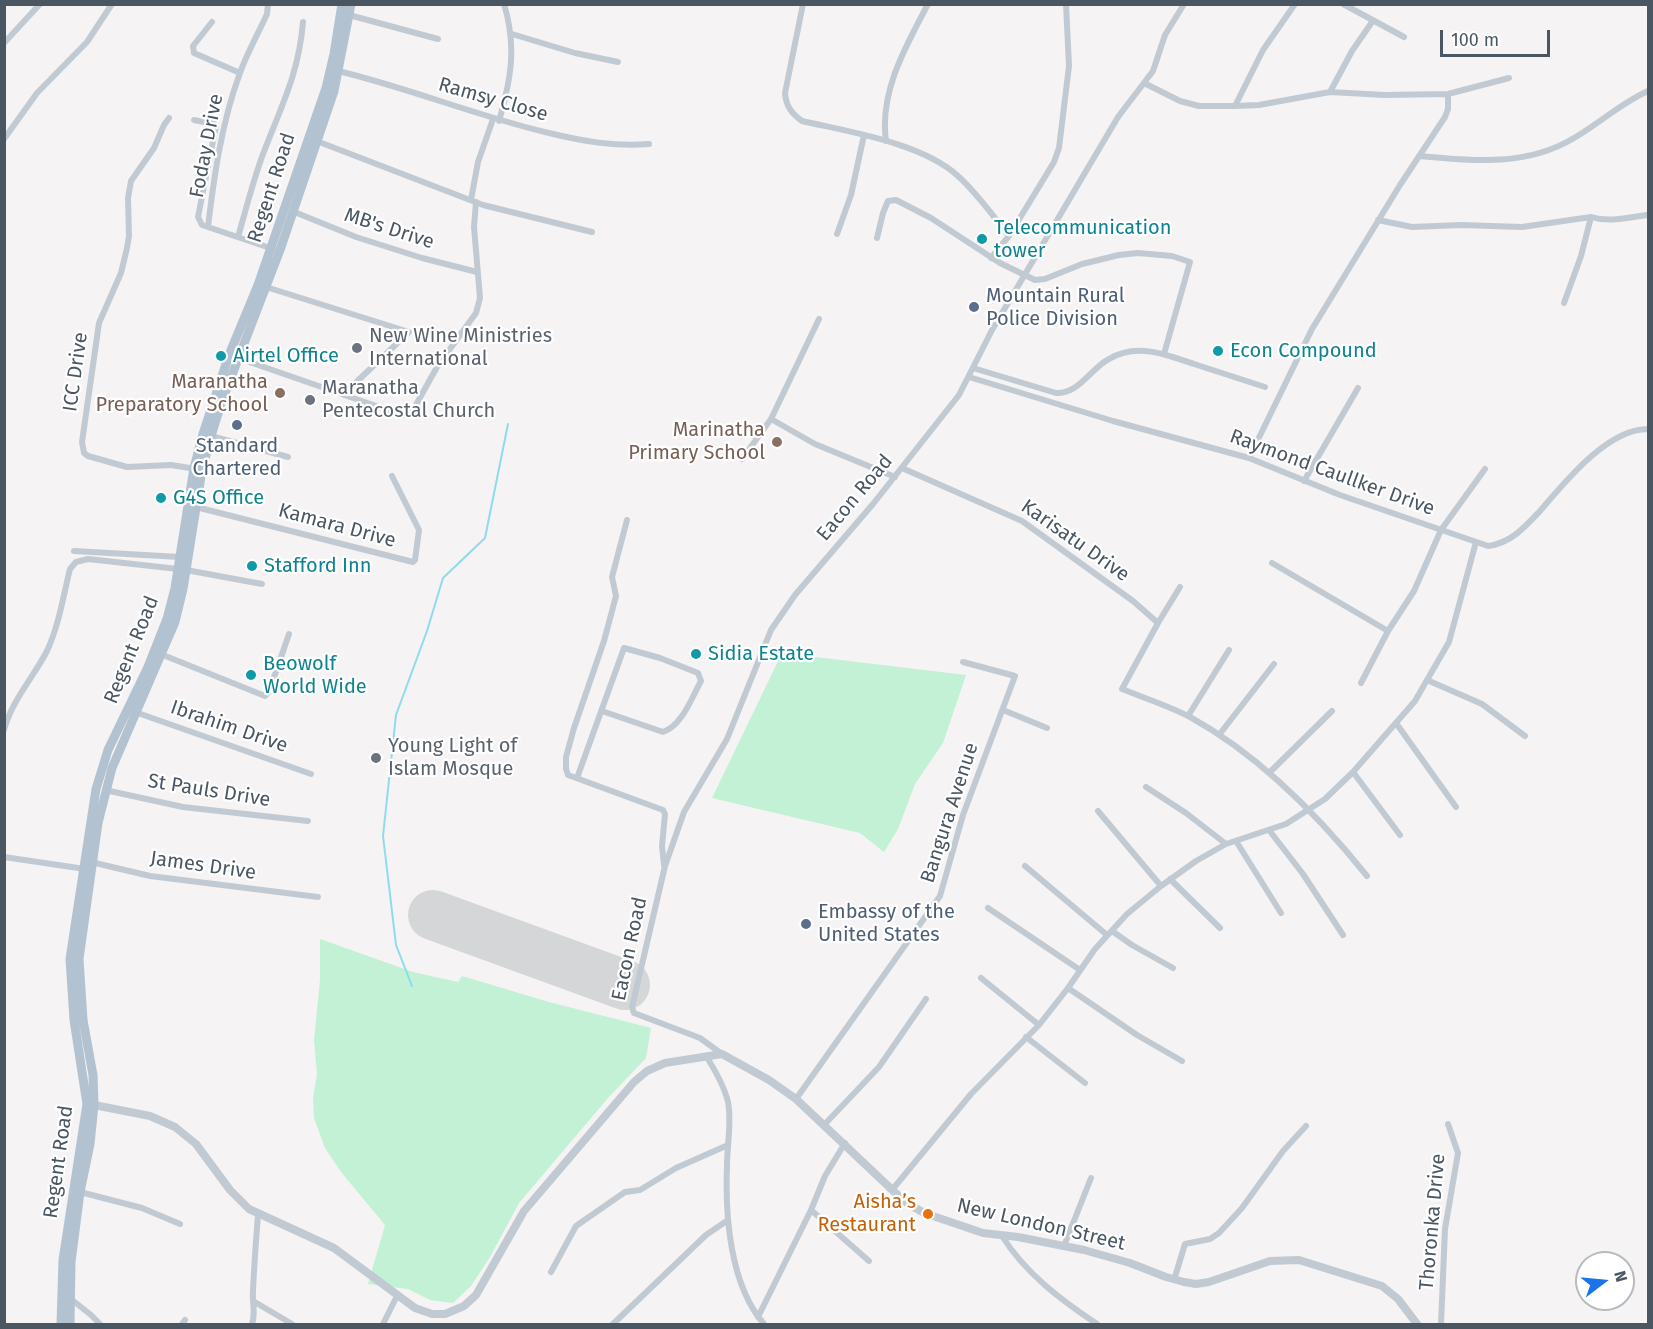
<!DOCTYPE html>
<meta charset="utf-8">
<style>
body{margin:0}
#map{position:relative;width:1653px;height:1329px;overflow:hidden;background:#f5f3f3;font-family:"Fira Sans",sans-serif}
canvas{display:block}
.frame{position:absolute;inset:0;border:6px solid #4a5661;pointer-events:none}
.north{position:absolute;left:1575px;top:1251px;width:60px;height:60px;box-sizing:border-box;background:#fff;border:2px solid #b7bbc0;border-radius:50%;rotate:74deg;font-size:16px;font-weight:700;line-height:24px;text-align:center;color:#4a5661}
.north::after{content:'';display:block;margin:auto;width:21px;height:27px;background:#1a73e8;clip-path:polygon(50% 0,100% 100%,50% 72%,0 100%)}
.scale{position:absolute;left:1440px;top:30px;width:110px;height:27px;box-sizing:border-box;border:3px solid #4a5661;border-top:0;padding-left:8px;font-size:18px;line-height:21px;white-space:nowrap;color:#4a5661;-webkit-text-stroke:4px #fff;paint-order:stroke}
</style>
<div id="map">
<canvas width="1653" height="1329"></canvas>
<div class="frame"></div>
<div class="north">N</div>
<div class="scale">100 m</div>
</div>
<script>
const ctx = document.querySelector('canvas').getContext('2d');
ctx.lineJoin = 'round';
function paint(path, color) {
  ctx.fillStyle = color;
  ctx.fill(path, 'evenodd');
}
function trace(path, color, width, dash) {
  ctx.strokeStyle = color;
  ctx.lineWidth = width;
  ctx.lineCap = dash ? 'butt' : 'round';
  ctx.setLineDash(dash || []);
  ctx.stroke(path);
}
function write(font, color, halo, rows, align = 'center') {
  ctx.font = font + ' "Fira Sans",sans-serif';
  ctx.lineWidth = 4.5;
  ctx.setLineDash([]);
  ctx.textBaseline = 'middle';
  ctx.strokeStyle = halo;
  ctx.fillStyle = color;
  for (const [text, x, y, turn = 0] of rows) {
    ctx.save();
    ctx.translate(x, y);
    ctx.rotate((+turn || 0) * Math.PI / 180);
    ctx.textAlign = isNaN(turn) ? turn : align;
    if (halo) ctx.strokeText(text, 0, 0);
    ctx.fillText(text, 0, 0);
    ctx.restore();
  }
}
const green = new Path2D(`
 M782 653 966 675 943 743 915 784 898 829 884 852 860 833 712 798Z
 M320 939 413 972 458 982 462 976 549 1002 651 1028 646 1058 608 1098 519 1203 490 1257 471 1286 453 1303 430 1300 408 1289 368 1284 385 1225 341 1172 325 1148 314 1118 313 1097 317 1075 314 1040 320 980Z`);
const stream = new Path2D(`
 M412 986 396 945 383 836 396 715 427 631 443 578 485 538 508 424`);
const runway = new Path2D(`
 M433 915 625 985`);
const minor = new Path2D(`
 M803 4 785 93C786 106 791 113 802 121 850 132 922 143 958 176 977 193 993 216 1009 236
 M1343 4 1404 37
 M349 15 438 39
 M212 22 193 46 194 53 240 73
 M512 34 575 53 618 62
 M4 43 40 4
 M334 70C407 87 476 116 549 133 582 141 615 147 649 144
 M1144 83 1180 101 1199 106H1235L1259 105 1330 92 1385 95 1448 94 1509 78
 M1330 92 1352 51 1372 22
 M1235 106 1263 50 1295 4
 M169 118 164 125 154 148 131 181 128 198 129 236 127 248 121 273 99 323 82 442 84 453 88 456 127 467 171 465 196 469
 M194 120 214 124 216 126 198 217 202 225 273 249
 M499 121C511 79 517 47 504 4
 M4 139 37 93 87 42 112 4
 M314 140 483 205 592 232
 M886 141C879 92 906 46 928 4
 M1420 156C1473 161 1526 167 1574 138 1600 123 1621 103 1648 91
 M471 200 478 162 493 119
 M292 211 356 237 422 258 477 272
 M1378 220 1412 227 1461 225 1522 227 1591 217C1610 223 1629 217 1648 215
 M208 227C214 176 222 121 240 73 247 53 258 34 267 14L268 4
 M837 234 851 195 864 135
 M238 237C246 209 253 181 263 154 281 107 299 73 303 22
 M877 238 883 213 888 201 896 200 931 218 1000 263 1035 280 1045 279 1082 264 1119 255 1138 253 1172 256 1190 262 1164 354
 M991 258 1009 236 1054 162 1059 148 1069 66 1066 4
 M266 287 409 332 349 389
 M1564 303 1581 256 1591 217
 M238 358 402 415 412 412 437 367 476 313 480 298 474 227 476 202
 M973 368 1056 393C1079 394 1091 368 1109 359 1119 353 1133 350 1145 351 1162 352 1178 359 1194 364 1218 372 1241 379 1265 387
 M969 377 1113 421 1249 458 1340 495 1488 546C1511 543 1525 527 1540 511 1565 482 1607 429 1648 429
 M771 419 815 444 895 477
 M211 436 288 457
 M1249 458 1312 329 1400 185 1445 117 1448 109V94
 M742 459 771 419 819 319
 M902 468 1022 521 1133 601 1158 623
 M1304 481 1358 388
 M196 507 413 562 415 560 419 530 392 476
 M627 520 612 577 616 596 604 641 574 728 566 757V769L568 775 663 810 665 814 662 846 664 865
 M74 551 180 557
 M1272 563 1388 631
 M186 570 262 584
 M1180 587 1158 623 1122 689C1144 698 1169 706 1190 717 1259 755 1318 815 1367 876
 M158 653 265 696 269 692 289 634
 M1427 680 1449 642 1476 542
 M1361 683 1388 631 1414 591 1441 530 1485 469
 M1003 710 1047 728
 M135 712 311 774
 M1188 716 1229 650
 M1396 723 1456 807
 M4 730C12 700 33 678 47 651 59 625 63 597 70 569L76 562 88 559 178 569
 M1219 735 1274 664
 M1353 772 1400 835
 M1269 773 1332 711
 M577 778 624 648 660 658 698 673 701 681C692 697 682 726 663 732L602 711
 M1146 787 1186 813 1226 844
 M105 790 183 807 308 821
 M1098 811 1161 886
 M1269 830 1303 874 1343 935
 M1236 841 1281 913
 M4 857 85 869
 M91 862 150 876 318 897
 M1025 866 1107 935
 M1170 879 1220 928
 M988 908 1080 970
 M1112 931 1132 945 1173 968
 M981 978 1039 1025
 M1068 988 1137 1035 1182 1061
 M1026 1037 1085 1083
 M722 1054 700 1038 634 1013 632 1007 665 866 684 812 727 739 771 630 795 595 873 504 959 395 992 330 1118 117 1153 71 1165 35 1184 4
 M706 1056C715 1070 724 1085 728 1102 732 1122 727 1145 727 1166 725 1216 730 1285 764 1324
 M796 1099 940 896 963 815 1015 676 963 662
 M825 1124 879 1067 926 999
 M845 1143 825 1176 811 1210 869 1261
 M892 1190 971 1094 1039 1025 1068 988 1095 949 1127 914 1161 886 1196 861 1226 844 1286 824 1325 799 1353 772 1415 701 1427 680 1482 704 1525 736
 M80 1192 142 1208 180 1224
 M1002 1236C1026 1274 1061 1300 1097 1324
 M1064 1246 1091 1178
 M551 1272 576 1226 625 1192 640 1190 676 1168 728 1145
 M1174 1280 1185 1244 1210 1239 1219 1233 1242 1208 1283 1151 1306 1126
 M68 1299H71L91 1315 100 1324
 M253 1301 292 1324
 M758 1317 811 1210
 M182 1324 185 1320
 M252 1324C256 1313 252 1303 253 1291 254 1266 256 1241 258 1215
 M383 1324 397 1296
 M613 1324 706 1235 728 1220
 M1441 1324 1445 1229 1458 1153 1448 1124`);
const tertiary = new Path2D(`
 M89 1104 150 1116 175 1127 196 1144 230 1190 249 1209 334 1248 415 1308 432 1314H445L464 1306 476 1295 524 1211 634 1082 647 1071 665 1063 722 1054 769 1080 796 1099 904 1201 924 1213 983 1233 1018 1237 1084 1250 1130 1263 1166 1277 1184 1282 1196 1284 1209 1282 1270 1261 1299 1260 1382 1286 1398 1299 1417 1324`);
const primary = new Path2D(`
 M61 1324 63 1260 87 1104 74 1020 70 959 96 789 108 750 148 667 167 619 175 588 194 468 203 434 229 355 258 285 326 88 334 54 342 4
 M70 1324 71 1262 80 1192 90 1144 94 1105 93 1075 83 1020 79 959 98 823 112 768 175 622 183 589 202 470 211 436 222 401 280 250 334 91 351 4`);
const markers = [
 [982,239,6,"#0f9aa8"],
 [974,307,6,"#5c6f8a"],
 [357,348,6,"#6b7280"],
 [1218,351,6,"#0f9aa8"],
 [221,356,6,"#0f9aa8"],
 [280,393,6,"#8d6e63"],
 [310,400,6,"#6b7280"],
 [237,425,6,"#5c6f8a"],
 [777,442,6,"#8d6e63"],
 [161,498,6,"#0f9aa8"],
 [252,566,6,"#0f9aa8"],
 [696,654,6,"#0f9aa8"],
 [251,675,6,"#0f9aa8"],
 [376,758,6,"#6b7280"],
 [806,924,6,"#5c6f8a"],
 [928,1214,6,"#e8710a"]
];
const streetNames = [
 ["Ramsy Close",493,100,16],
 ["Foday Drive",207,146,-79],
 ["Regent Road",272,188,-72],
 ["MB's Drive",389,229,18],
 ["ICC Drive",76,372,-82],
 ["Raymond Caullker Drive",1332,473,20],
 ["Eacon Road",855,498,-50],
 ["Kamara Drive",337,526,15],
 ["Karisatu Drive",1075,541,35],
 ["Regent Road",132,650,-68],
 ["Ibrahim Drive",229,727,19],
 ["St Pauls Drive",209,791,9],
 ["Bangura Avenue",950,813,-72],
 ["James Drive",203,866,8],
 ["Eacon Road",630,949,-78],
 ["Regent Road",59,1162,-82],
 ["Thoronka Drive",1433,1222,-85],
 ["New London Street",1041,1225,13]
];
const cultureNames = [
 ["Telecommunication",994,228],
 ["tower",994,251],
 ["Econ Compound",1230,351],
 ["Airtel Office",233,356],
 ["G4S Office",173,498],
 ["Stafford Inn",264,566],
 ["Sidia Estate",708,654],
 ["Beowolf",263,664],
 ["World Wide",263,687]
];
const serviceNames = [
 ["Mountain Rural",986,296],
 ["Police Division",986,319],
 ["Standard",237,446,"center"],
 ["Chartered",237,469,"center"],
 ["Embassy of the",818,912],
 ["United States",818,935]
];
const worshipNames = [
 ["New Wine Ministries",369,336],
 ["International",369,359],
 ["Maranatha",322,388],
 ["Pentecostal Church",322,411],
 ["Young Light of",388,746],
 ["Islam Mosque",388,769]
];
const educationNames = [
 ["Maranatha",268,382],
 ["Preparatory School",268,405],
 ["Marinatha",765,430],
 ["Primary School",765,453]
];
const foodNames = [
 ["Aisha’s",916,1202],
 ["Restaurant",916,1225]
];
paint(green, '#c3f1d5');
trace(stream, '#90daee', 2);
trace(runway, '#d5d6d8', 50);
trace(minor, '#c1cad2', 6);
trace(tertiary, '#c1cad2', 8);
trace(primary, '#b3c2d1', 9);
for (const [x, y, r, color] of markers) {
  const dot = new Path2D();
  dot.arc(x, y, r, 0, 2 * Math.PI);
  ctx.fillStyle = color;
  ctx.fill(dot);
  trace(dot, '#fff', 2);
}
write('20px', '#4a5661', '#fff', streetNames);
write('20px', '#0d838f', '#fff', cultureNames, 'left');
write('20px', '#4e5e75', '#fff', serviceNames, 'left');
write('20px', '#5b616d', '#fff', worshipNames, 'left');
write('20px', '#785e54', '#fff', educationNames, 'right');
write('20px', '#c56008', '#fff', foodNames, 'right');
</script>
